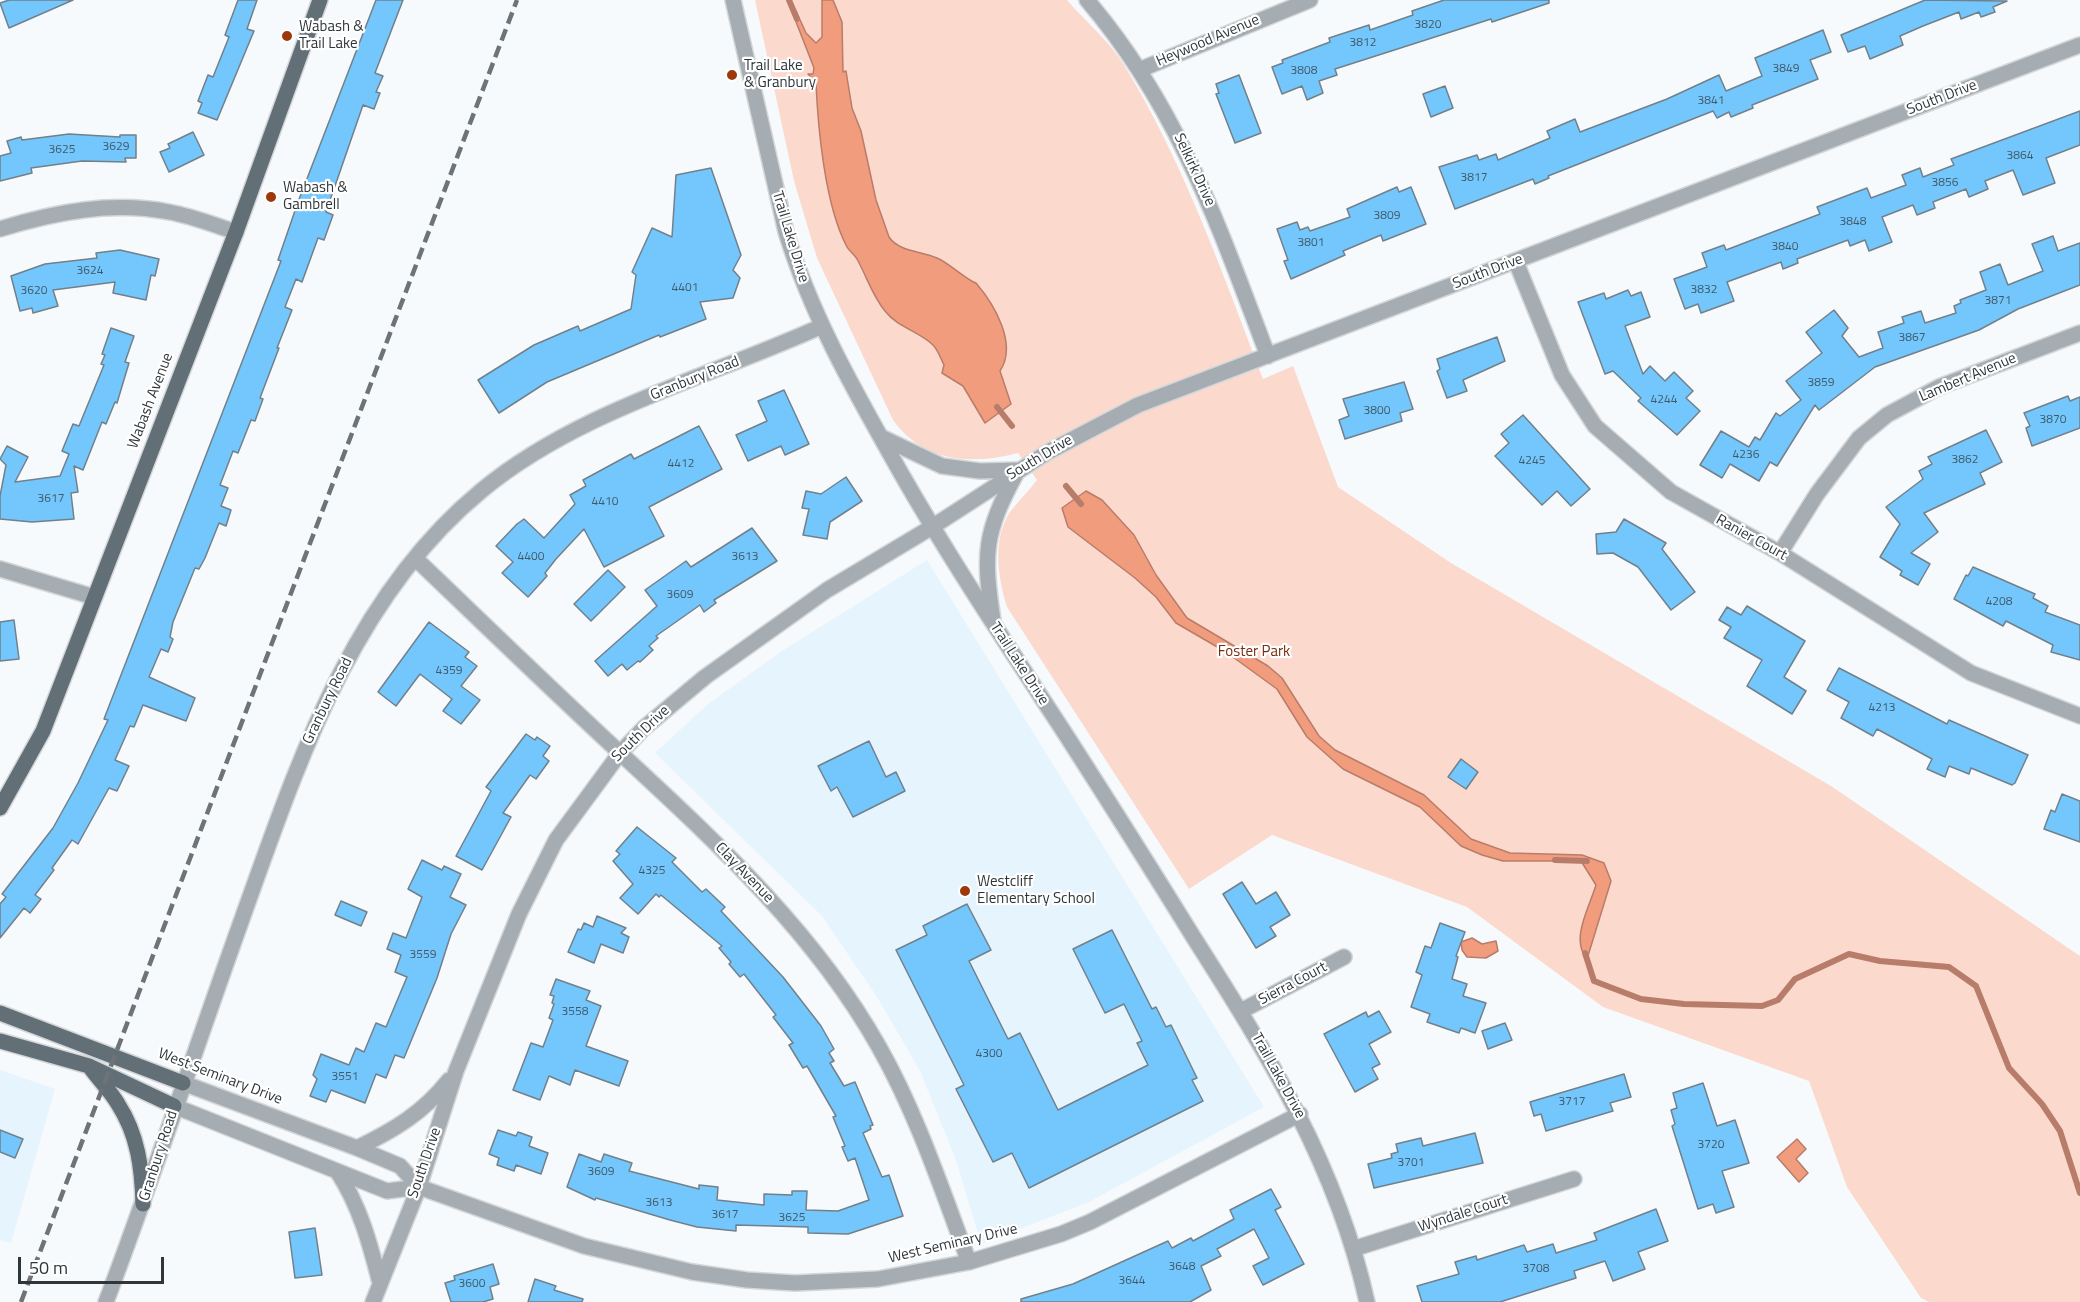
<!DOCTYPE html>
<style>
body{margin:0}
#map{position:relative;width:2080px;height:1302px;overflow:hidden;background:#f7fafc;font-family:"Titillium Web",sans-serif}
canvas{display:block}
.scale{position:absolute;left:18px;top:1257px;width:146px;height:27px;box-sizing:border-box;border:3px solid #2f363a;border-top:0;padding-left:8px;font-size:18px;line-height:21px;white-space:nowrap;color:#2f363a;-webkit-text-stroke:4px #fff;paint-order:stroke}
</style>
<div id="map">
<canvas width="2080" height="1302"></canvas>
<div class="scale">50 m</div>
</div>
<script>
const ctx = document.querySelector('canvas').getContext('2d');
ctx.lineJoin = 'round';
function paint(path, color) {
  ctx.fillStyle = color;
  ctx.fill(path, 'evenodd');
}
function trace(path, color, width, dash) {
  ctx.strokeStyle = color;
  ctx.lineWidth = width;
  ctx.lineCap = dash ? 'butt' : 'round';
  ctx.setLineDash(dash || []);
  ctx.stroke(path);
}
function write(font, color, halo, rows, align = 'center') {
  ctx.font = font + ' "Titillium Web",sans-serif';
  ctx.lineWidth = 4.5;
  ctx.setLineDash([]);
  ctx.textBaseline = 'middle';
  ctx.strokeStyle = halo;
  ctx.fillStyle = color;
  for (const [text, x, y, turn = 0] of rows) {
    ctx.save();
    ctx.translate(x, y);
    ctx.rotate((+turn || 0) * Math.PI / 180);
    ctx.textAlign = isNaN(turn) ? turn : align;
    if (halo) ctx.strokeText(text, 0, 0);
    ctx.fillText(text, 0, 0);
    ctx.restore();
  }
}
const built = new Path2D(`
 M927 560 1264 1107 1089 1202 981 1244 956 1160 920 1071 877 997 822 916 655 753 708 704 782 651Z
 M0 1070 55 1089 11 1243 0 1240Z`);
const green = new Path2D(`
 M755 0H1067C1085 21 1110 42 1124 65 1184 163 1222 272 1263 379L1293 366 1338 487 1451 563 1831 786 2080 956V1302H1929L1921 1298 1847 1187 1809 1081 1603 1007 1467 907 1272 835 1189 889 1007 607C998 578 992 540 1010 512 1018 501 1029 491 1037 480L1018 453C971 465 924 463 893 420L817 258 794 181Z`);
const water = new Path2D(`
 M822 0H833L842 22 843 72 846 71 852 108 861 131 876 200 889 237C899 252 922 251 937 258 949 263 968 281 976 283 994 304 1018 344 1000 371L1011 404 985 423 963 386 942 373 944 365C941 359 938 350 933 345 919 331 898 328 885 311 872 295 867 277 857 259 854 254 848 250 846 245 825 204 818 129 816 83L808 74H813L814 68 793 14 796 11 806 33 816 43 822 37Z
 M1086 491 1102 500 1134 535 1156 575 1187 618 1268 666 1282 678 1319 736 1335 750 1424 795 1471 839 1510 853 1582 855 1604 863 1611 881 1587 959C1570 940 1589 908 1596 885L1581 861H1503L1482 855 1461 846 1420 807 1343 769 1307 737 1277 689 1226 652 1176 623 1156 597 1135 578 1068 527 1062 508Z
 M1472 938 1482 944 1496 941 1498 951 1486 958 1467 957 1462 950 1461 942Z
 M1797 1139 1806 1149 1796 1159 1808 1173 1799 1182 1777 1157Z`);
const stream = new Path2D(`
 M789 0 797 19
 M997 407 1012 426
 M1066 486 1081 504
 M1555 860 1587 861
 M1585 953 1594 981 1641 999 1684 1004 1762 1006 1778 1000 1795 979 1849 954 1880 961 1949 967 1976 986 2009 1068 2042 1104 2060 1131 2080 1193`);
const building = new Path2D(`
 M9 0H73L9 28 0 3Z
 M238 0H257L247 29 254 31 217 120 198 113 202 103 198 101 208 75 213 77 229 37 225 35Z
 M376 0H403L375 73 383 76 376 92 380 93 374 109 363 105 326 212 333 215 324 240 318 238 302 282 296 279 285 307 292 310 277 348H279L260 398 263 399 255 421 251 420 238 453 233 451 220 485 228 488 221 506 231 510 226 526 219 523 205 558 199 569 195 568 173 622 170 637 173 639 168 652 161 649 149 677 195 698 186 721 143 705 134 727 130 726 115 760 129 766 117 791 109 788 78 844 72 840 52 868 54 870 35 895 41 899 30 913 24 908 0 938V904L6 897 2 894 53 828 78 783 108 720 104 719 281 261 278 260 298 202Z
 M1444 0H1549V3L1492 22 1491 19 1335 69 1337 75 1319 81 1323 93 1307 100 1302 86 1282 94 1272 67 1283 63 1282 60 1330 42 1329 38 1369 25 1370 30 1413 15 1412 11Z
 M1925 0 2007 1 1993 7 1995 12 1981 17 1979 12 1961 19 1959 12 1923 26 1900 36 1903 45 1870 59 1865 46 1848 52 1841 35Z
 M1823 30 1831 52 1810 60 1818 79 1752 105 1753 108 1731 117 1729 112 1717 118 1713 111 1548 176 1549 178 1535 184 1533 179 1455 209 1439 167 1477 155 1479 160 1496 154 1498 160 1550 138 1547 131 1575 119 1580 132 1667 99 1719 75 1726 91 1762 76 1755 58Z
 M1239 75 1261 133 1235 143 1216 94 1219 93 1216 84Z
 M1445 86 1453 108 1431 117 1423 94Z
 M2080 111V145L2046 158 2055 183 2023 195 2013 170 1985 181 1988 189 1969 197 1966 189 1933 202 1935 208 1917 215 1913 205 1882 217 1892 242 1869 251 1865 240 1850 246 1848 240 1797 259 1798 263 1783 269 1781 262 1727 282 1734 301 1701 313 1698 304 1685 309 1674 279 1707 267 1702 253 1724 245 1726 250 1820 214 1817 207 1867 188 1871 198 1906 185 1902 175 1920 168 1923 177 1954 165 1951 159Z
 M193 132 204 155 169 172 160 152 170 148 168 144Z
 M69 134 120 137V135H136V158H125L126 162 82 161 31 168 32 173 0 181V156L11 153 7 141 21 137 22 140Z
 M711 168 741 255 733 270 740 278 733 298 700 302 706 319 660 337 659 335 547 382 499 413 478 380 534 345 578 326 580 331 631 309 636 275 632 272 652 228 672 237 676 175Z
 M1397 187 1399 192 1411 187 1426 224 1383 241 1381 235 1343 251 1345 255 1291 279 1284 261 1288 260 1277 229 1297 222 1300 230 1308 227 1310 231 1350 217 1347 209Z
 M2053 236 2058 251 2080 243V285L2018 309 1979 330 1875 367 1819 410 1815 405 1777 466 1770 462 1759 481 1730 464 1722 478 1700 465 1721 431 1749 447 1755 437 1760 440 1776 413 1780 416 1801 400 1786 381 1822 353 1806 332 1834 310 1848 328 1842 336 1859 357 1883 348 1878 332 1904 323 1902 317 1921 311 1925 323 1956 313 1954 306 1961 303 1960 300 1986 290 1980 272 2000 264 2008 285 2043 271 2032 244Z
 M120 250 159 259 155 276 151 275 146 300 113 293 115 282 53 290 58 306 33 313 32 308 20 311 11 276 45 264 97 258 96 253Z
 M1628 290 1631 296 1641 292 1650 317 1625 326 1643 374 1650 366 1665 381 1674 372 1693 391 1686 398 1700 411 1677 435 1638 401 1641 398 1613 371 1605 374 1578 302 1604 293 1606 299Z
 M111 328 134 336 125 362 129 363 117 403 115 402 106 424 102 422 83 470 74 466 78 492 71 493 74 519 32 522 0 519V496L6 465 0 459 7 446 28 457 15 482 60 476 69 454 62 451 73 424 79 426 104 365 101 364 105 355 102 354Z
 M1497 337 1505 361 1463 380 1467 391 1447 398 1437 371 1440 369 1437 359Z
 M1404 382 1413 409 1400 413 1402 421 1345 439 1339 420 1349 416 1343 399Z
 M784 390 809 444 785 455 781 446 748 461 736 435 767 421 758 401Z
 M2068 396 2070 401 2080 397V428L2032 446 2026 428 2030 426 2024 413Z
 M1523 415 1590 489 1571 506 1557 491 1542 505 1495 456 1509 443 1501 434Z
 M699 426 722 469 649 507 664 536 604 567 584 529 556 559 545 573 547 576 528 597 502 573 513 562 496 546 517 524 524 519 544 538 575 504 570 495 586 486 583 480 631 454 634 459Z
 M1986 430 2002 462 1980 473 1985 484 1924 513 1938 532 1911 553 1930 564 1918 585 1900 575 1902 571 1880 557 1900 524 1886 507 1923 479 1919 471 1932 464 1928 457Z
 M846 477 862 501 830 522 827 539 803 535 809 509 802 508 806 491 821 494Z
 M1624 519 1666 543 1662 549 1695 592 1671 610 1638 567 1613 553 1597 554 1596 534 1616 532Z
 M752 528 777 561 714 600 716 603 704 612 700 605 656 636 658 638 649 646 653 650 640 662 638 661 627 670 622 664 608 676 595 661 657 606 645 590 686 561 691 567Z
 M1973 567 2035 594 2033 598 2048 606 2045 612 2080 625V660L2051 652 2053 645 2006 621 2003 626 1954 599 1966 575 1968 576Z
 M608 570 625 587 591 621 574 604Z
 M1747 606 1805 641 1784 677 1806 691 1792 714 1747 686 1762 660 1724 638 1731 627 1719 620 1727 607 1741 615Z
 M14 620 19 659 0 661V622Z
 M429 622 469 652 465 657 477 666 461 686 480 700 461 724 443 711 452 699 420 674 396 706 378 692Z
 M1839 668 1947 724 1949 720 2028 755 2015 783 2012 785 1971 768 1969 774 1949 766 1945 777 1927 769 1932 759 1877 729 1873 736 1841 718 1849 702 1827 690Z
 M526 734 535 740 537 737 550 746 543 756 549 761 536 779 530 775 503 813 511 817 482 870 456 856 491 791 486 787Z
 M869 741 886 777 896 772 905 791 853 817 837 787 831 791 818 766Z
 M1461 759 1478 772 1466 789 1448 777Z
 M2062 794 2080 801V842L2044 829 2051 810 2055 812Z
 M637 827 676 858 672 862 702 892 706 889 725 907 721 911 783 977 821 1026 834 1049 829 1053 834 1061 830 1063 844 1086 855 1082 873 1125 870 1126 871 1129 863 1133 882 1177 889 1175 903 1216 848 1234 808 1233V1227L736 1225V1231L697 1227 670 1220 596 1198 595 1200 567 1187 579 1154 601 1162 604 1154 632 1163 629 1171 699 1189V1185L718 1187 717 1200 764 1205V1194L792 1195V1191H807L806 1210 838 1211 869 1200 855 1158 848 1161 842 1147 845 1146 833 1117 836 1116 807 1066 803 1068 789 1045 793 1043 773 1017 776 1015 744 974 740 977 729 964 731 962 719 948 722 946 661 895 659 897 656 894 638 914 620 898 633 884 613 861 620 854 616 851Z
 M422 860 442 870 444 866 461 874 450 897 466 905 451 934 437 978 404 1058 395 1055 386 1078 376 1074 365 1103 331 1090 326 1102 310 1096 317 1079 313 1075 321 1054 349 1065 356 1048 364 1052 376 1023 386 1027 407 977 395 972 401 955 387 949 393 933 406 938 422 897 408 889Z
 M1242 882 1256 904 1276 892 1290 915 1270 927 1276 936 1256 948 1223 894Z
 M341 901 367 912 361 926 335 915Z
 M967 904 991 950 969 961 1008 1039 1020 1033 1058 1110 1148 1065 1137 1043 1142 1041 1124 1004 1105 1013 1073 949 1112 930 1152 1009 1156 1007 1166 1027 1171 1025 1197 1078 1192 1080 1203 1101 1029 1188 1012 1153 993 1162 956 1089 964 1085 896 950 927 935 923 926Z
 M597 916 626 928 621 933 629 937 623 953 601 944 594 963 568 952 578 929 581 930 584 923 593 927Z
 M1440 923 1465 932 1456 956 1458 957 1452 979 1467 984 1463 996 1486 1003 1475 1033 1461 1028 1459 1033 1427 1022 1430 1014 1411 1007 1422 975 1416 972 1425 946 1431 948Z
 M556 979 590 991 586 1000 601 1006 586 1046 628 1061 619 1086 575 1070 570 1085 549 1076 540 1100 513 1090 531 1043 543 1047 553 1020 549 1018 554 1004 552 1003 554 996 550 995Z
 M1379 1011 1391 1032 1369 1044 1380 1064 1372 1068 1378 1079 1355 1092 1324 1034 1366 1012 1368 1017Z
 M1505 1023 1512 1040 1488 1049 1482 1031Z
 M1624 1074 1631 1097 1610 1103 1613 1111 1546 1131 1541 1114 1534 1116 1530 1102Z
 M1703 1083 1717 1126 1735 1120 1749 1163 1722 1171 1734 1207 1716 1213 1713 1204 1698 1209 1672 1126 1675 1124 1671 1110 1677 1108 1673 1093Z
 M0 1130 23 1139 15 1158 0 1152Z
 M498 1130 516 1136 518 1132 532 1137 529 1146 548 1153 541 1174 516 1165 514 1171 497 1165 499 1158 489 1154Z
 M1475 1133 1483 1163 1374 1188 1368 1164 1392 1158 1391 1154 1398 1152 1396 1144 1421 1138 1423 1146Z
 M1271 1189 1281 1207 1275 1210 1304 1264 1263 1285 1253 1266 1269 1258 1254 1229 1217 1249 1221 1256 1201 1266 1211 1290 1190 1302H1021V1299L1073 1284 1168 1241 1172 1248 1191 1238 1193 1241 1234 1219 1230 1210Z
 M1656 1209 1668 1241 1638 1252 1645 1269 1613 1281 1605 1261 1574 1271 1576 1278 1500 1302H1422L1417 1286 1459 1274 1455 1262 1476 1256 1477 1260 1524 1245 1527 1252 1553 1244 1556 1253 1597 1240 1594 1233Z
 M315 1228 322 1275 295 1278 289 1232Z
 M493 1264 499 1284 490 1287 493 1299 483 1302H451L445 1283 455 1280 454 1276Z
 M535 1279 556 1286 554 1290 583 1299 582 1302H528Z`);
const minor = new Path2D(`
 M733 0 786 232C812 318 858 397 902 475 953 564 1010 649 1066 735 1109 802 1152 870 1194 938 1268 1054 1337 1166 1367 1302
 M1087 0C1179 108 1219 227 1268 356
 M1139 70 1310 0
 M0 229C55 212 112 201 169 212 192 216 214 225 236 232
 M1516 262 1562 375 1595 426 1671 492 1780 553 1971 673 2080 716
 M881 437 942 466 980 471 1018 470
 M1780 553 1817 494 1859 438 1887 415 1939 387 2080 333
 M416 559C483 623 550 688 618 751 714 840 814 931 879 1047 917 1114 942 1190 969 1262
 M0 569 94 597
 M993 620C983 554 984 533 1016 474
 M1241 1011 1344 957
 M183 1083 357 1148 400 1166 419 1187
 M174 1106 387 1191 419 1187 584 1246 692 1272 747 1280 795 1283 878 1279 969 1262 1061 1234 1090 1222 1300 1114
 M357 1148C394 1130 423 1113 449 1080
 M337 1171C360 1206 370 1244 380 1283
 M1353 1249 1574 1179
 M106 1302C154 1175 196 1047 242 919 297 766 350 599 481 491 577 411 710 377 822 326
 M373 1302 419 1187 456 1071 519 914 556 840 620 753 644 728 705 677 827 590 932 527 1048 452 1138 405 2080 45`);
const major = new Path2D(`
 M0 808 43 731 236 232 320 0
 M0 1013 183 1083
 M0 1041 89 1066 174 1106
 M89 1066C98 1079 110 1090 118 1104 138 1135 142 1168 143 1204`);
const rail = new Path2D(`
 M21 1302 517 0`);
const markers = [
 [287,36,6,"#9d380a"],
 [732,75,6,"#9d380a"],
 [271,197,6,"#9d380a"],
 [965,891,6,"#9d380a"]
];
const numberNames = [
 ["3820",1428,25],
 ["3812",1363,43],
 ["3849",1786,69],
 ["3808",1304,71],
 ["3841",1711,101],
 ["3629",116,147],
 ["3625",62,150],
 ["3864",2020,156],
 ["3817",1474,178],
 ["3856",1945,183],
 ["3809",1387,216],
 ["3848",1853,222],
 ["3801",1311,243],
 ["3840",1785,247],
 ["3624",90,271],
 ["4401",685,288],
 ["3832",1704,290],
 ["3620",34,291],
 ["3871",1998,301],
 ["3867",1912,338],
 ["3859",1821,383],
 ["4244",1664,400],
 ["3800",1377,411],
 ["3870",2053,420],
 ["4236",1746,455],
 ["3862",1965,460],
 ["4245",1532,461],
 ["4412",681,464],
 ["3617",51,499],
 ["4410",605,502],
 ["4400",531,557],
 ["3613",745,557],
 ["3609",680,595],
 ["4208",1999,602],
 ["4359",449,671],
 ["4213",1882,708],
 ["4325",652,871],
 ["3559",423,955],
 ["3558",575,1012],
 ["4300",989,1054],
 ["3551",345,1077],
 ["3717",1572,1102],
 ["3720",1711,1145],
 ["3701",1411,1163],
 ["3609",601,1172],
 ["3613",659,1203],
 ["3617",725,1215],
 ["3625",792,1218],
 ["3648",1182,1267],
 ["3708",1536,1269],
 ["3644",1132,1281],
 ["3600",472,1284]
];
const poiNames = [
 ["Wabash &",299,27],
 ["Trail Lake",299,44],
 ["Trail Lake",744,66],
 ["& Granbury",744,83],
 ["Wabash &",283,188],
 ["Gambrell",283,205],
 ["Westcliff",977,882],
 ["Elementary School",977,899]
];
const streetNames = [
 ["Heywood Avenue",1208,41,-23],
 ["South Drive",1942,98,-21],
 ["Selkirk Drive",1194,170,65],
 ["Trail Lake Drive",790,237,73],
 ["South Drive",1488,272,-21],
 ["Lambert Avenue",1968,378,-23],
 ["Granbury Road",695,379,-22],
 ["Wabash Avenue",151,401,-69],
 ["South Drive",1040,458,-31],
 ["Ranier Court",1751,538,29],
 ["Trail Lake Drive",1019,664,57],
 ["Granbury Road",328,701,-64],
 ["South Drive",641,734,-44],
 ["Clay Avenue",744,873,46],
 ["Sierra Court",1293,984,-28],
 ["Trail Lake Drive",1278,1076,61],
 ["West Seminary Drive",220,1077,21],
 ["Granbury Road",159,1156,-72],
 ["South Drive",425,1163,-71],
 ["Wyndale Court",1463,1214,-18],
 ["West Seminary Drive",953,1244,-13]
];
const parkNames = [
 ["Foster Park",1254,652]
];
paint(built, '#e6f4fe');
paint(green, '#fcd9cd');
paint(water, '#f29c7e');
trace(water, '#b87d6a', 1.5);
trace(stream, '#b87d6a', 6);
paint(building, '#73c7fc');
trace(building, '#71808a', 1.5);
trace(minor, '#d3d7d9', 18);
trace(major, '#d3d7d9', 18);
trace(minor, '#a6adb2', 15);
trace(major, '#626f77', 15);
trace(rail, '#6d7377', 4.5, [12, 6]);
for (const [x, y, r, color] of markers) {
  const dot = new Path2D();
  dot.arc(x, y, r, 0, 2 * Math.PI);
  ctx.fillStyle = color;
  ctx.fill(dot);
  trace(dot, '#fff', 2);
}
write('12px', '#405a6a', null, numberNames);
write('15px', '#2f363a', '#fff', poiNames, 'left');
write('15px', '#2f363a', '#fff', streetNames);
write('15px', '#782d0e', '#fff', parkNames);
</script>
